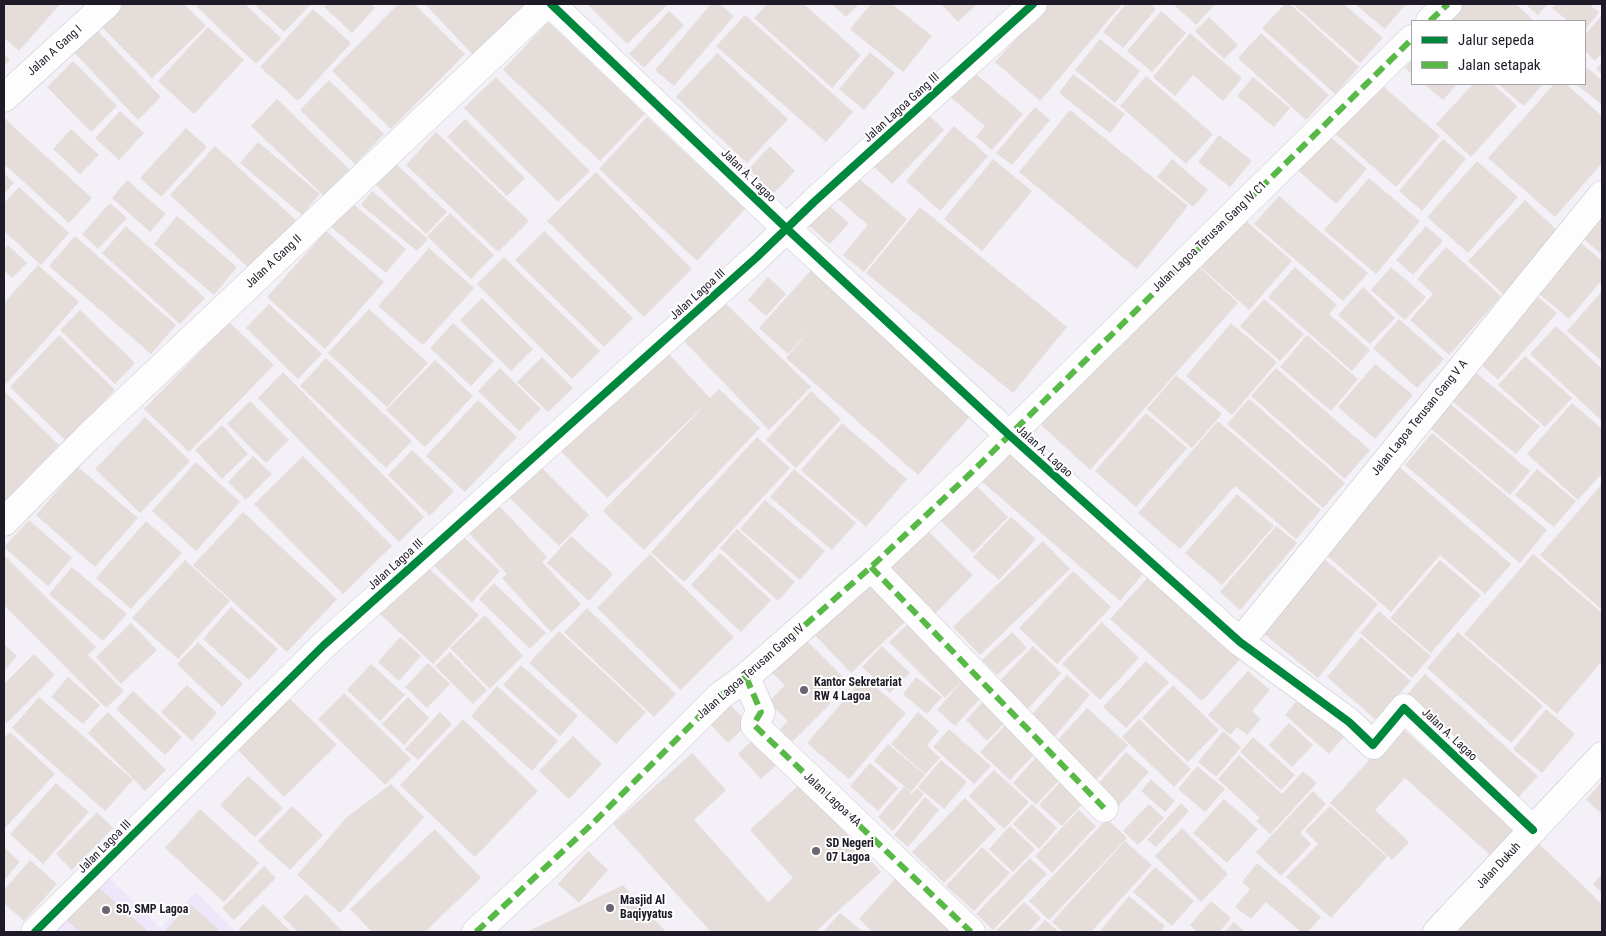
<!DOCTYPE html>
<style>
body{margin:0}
#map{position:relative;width:1606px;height:936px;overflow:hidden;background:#f3f0f8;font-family:"Roboto Condensed",sans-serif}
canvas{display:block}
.frame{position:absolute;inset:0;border:5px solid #1f1a27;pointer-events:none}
.legend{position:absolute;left:1411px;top:20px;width:175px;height:65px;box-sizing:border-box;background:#fff;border:1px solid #a5a3a9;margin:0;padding:6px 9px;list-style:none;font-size:15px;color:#1f1a27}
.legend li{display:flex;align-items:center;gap:10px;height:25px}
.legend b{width:25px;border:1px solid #a5a3a9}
</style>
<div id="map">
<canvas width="1606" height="936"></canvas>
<div class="frame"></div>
<ul class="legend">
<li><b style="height:6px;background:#00873e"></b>Jalur sepeda</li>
<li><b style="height:6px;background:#58b947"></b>Jalan setapak</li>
</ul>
</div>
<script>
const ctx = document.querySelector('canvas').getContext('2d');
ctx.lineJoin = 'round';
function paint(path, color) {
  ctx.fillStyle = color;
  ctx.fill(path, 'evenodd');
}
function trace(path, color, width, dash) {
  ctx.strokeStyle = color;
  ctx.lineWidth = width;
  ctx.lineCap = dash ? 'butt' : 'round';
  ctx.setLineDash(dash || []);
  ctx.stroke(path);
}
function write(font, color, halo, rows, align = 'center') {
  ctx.font = font + ' "Roboto Condensed",sans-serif';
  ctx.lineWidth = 4;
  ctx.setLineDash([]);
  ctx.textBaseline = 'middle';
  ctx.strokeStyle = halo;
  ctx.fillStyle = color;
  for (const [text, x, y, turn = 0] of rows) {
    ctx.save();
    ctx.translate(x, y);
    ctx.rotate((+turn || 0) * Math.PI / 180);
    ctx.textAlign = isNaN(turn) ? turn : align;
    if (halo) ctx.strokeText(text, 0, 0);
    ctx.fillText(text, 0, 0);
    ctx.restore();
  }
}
const built = new Path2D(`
 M105 874 161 928 196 892 234 929 230 932H49Z`);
const building = new Path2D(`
 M4 4H60L19 51 4 38Z
 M121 4H184L206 26 152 78 100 25Z
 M194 4H245L281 38 256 64Z
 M254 4H311L284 32Z
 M327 4H371L375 8 352 33 324 7Z
 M398 4H414L465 54 391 129 332 71Z
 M425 4H526L473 55Z
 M587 4H668L627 44Z
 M711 4H720L734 16 674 86 655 70Z
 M767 4H804L861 55 832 88 754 18Z
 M832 4H859L846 17Z
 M871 4H892L932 36 903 72 850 29Z
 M941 4H977L958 22Z
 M1047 4H1122L1040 101 995 62Z
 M1126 4H1151L1156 9 1123 48 1103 32Z
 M1173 4H1215L1196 25Z
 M1285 4H1290L1359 67 1335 94 1262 28Z
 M1293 4H1344L1383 38 1360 63Z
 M1355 4H1406L1385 29Z
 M1461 4H1516L1534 21H1451L1448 18Z
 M1525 4H1548L1538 15Z
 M1556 4H1594L1591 6 1599 12 1585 30V21H1568L1552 8Z
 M313 9 351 43 298 101 260 67Z
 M669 11 684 25 644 68 629 54Z
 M1161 11 1186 33 1152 72 1127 51Z
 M745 15 853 112 826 142 716 46Z
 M1602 15V53L1595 61 1585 51V35Z
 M1209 17 1238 45 1224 59 1195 31Z
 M548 22 645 114 600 161 503 70Z
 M93 26 161 97 138 120 70 48Z
 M208 27 244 60 194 114 158 81Z
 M1190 33 1242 78 1223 101 1193 75 1175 96 1153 77Z
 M1261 33 1329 95 1306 120 1238 58Z
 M1100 39 1140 71 1115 103 1075 70Z
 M870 52 895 73 864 110 839 89Z
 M717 53 788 119 747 163 676 97Z
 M4 54 10 60 4 67Z
 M1412 60V74L1405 68Z
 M73 61 117 106 91 132 47 87Z
 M1602 62V74L1596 69Z
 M1585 66 1602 80V105L1576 84H1585Z
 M970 69 1023 114 992 150 976 137 985 126 949 96Z
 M1073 74 1125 114 1110 133 1059 93Z
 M1146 76 1213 134 1186 164 1120 106Z
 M496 77 590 171 558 202 464 108Z
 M1253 77 1290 108 1274 127 1237 96Z
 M329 80 384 134 355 164 300 110Z
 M1376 80 1440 136 1396 187 1332 131Z
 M1424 84H1457L1443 100Z
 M1473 84H1493L1517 106 1471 157 1436 124Z
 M1498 84H1543L1524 106Z
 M1554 84H1566L1602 116V163L1555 217 1488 158Z
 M277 99 351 171 325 197 251 126Z
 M1035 107 1050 120 1012 165 996 153Z
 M924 110 944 130 892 184 871 164Z
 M1070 110 1188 206 1137 269 1019 172Z
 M120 111 144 133 119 160 95 138Z
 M647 117 745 209 697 261 599 169Z
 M4 118 92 198 69 223 4 164Z
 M465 119 525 178 507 196 447 137Z
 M954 126 988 156 940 211 906 181Z
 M186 128 207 147 161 197 140 178Z
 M71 129 99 155 80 174 53 149Z
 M1324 131 1367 169 1336 204 1293 166Z
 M436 132 529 221 498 252 406 165Z
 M1219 135 1252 161 1230 187 1198 162Z
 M1443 139 1466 159 1422 211 1399 191Z
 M258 142 320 194 302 215 240 163Z
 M215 146 296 220 251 270 170 195Z
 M770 146 795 171 774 193 749 169Z
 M993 159 1032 191 982 251 944 219Z
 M1172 159 1208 190 1193 207 1157 177Z
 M1477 161 1518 197 1468 253 1427 217Z
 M394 162 447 212 426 234 374 183Z
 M596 172 692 269 644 317 547 221Z
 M4 173 14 183 4 194Z
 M856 176 907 219 864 272 843 255 868 225 838 199Z
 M1369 178 1420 221 1376 274 1324 230Z
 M127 180 166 214 150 232 112 198Z
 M19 187 69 233 41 265 4 231V203Z
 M372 191 428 239 417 251 361 205Z
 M1279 196 1368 273 1343 301 1254 224Z
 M1525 200 1560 233 1504 295 1468 261Z
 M825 202 849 223 830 244 806 223Z
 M110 203 127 218 98 249 82 234Z
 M352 203 406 249 386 273 331 227Z
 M920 207 1067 327 1013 393 866 273Z
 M450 213 494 255 471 279 427 236Z
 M1237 213 1292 261 1249 310 1194 261Z
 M177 216 237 267 214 295 154 244Z
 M1602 217V255L1584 239Z
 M126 226 205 298 180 324 102 253Z
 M1426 226 1443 241 1413 275 1396 260Z
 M326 231 384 282 325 349 267 297Z
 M544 231 633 318 604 347 515 260Z
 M75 236 176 325 151 354 49 266Z
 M1581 243 1602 261V280L1569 319 1538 293Z
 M8 245 27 263 12 278 4 270V249Z
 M1446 247 1501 296 1449 355 1410 320 1433 294 1417 279Z
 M429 248 474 288 423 345 378 306Z
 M504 257 600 351 572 379 477 284Z
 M1193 261 1238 303 1090 470 1035 419Z
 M38 265 79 302 6 384 4 382V303Z
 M1295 267 1337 305 1329 314 1370 350 1352 371 1268 297Z
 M1391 267 1426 297 1405 320 1371 290Z
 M813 268 974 412 918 475 786 358 813 327 788 354 759 328Z
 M768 277 786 294 766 316 748 300Z
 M1363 287 1395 318 1370 344 1338 315Z
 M1602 291V361L1567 331Z
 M1537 296 1557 313 1498 380 1478 362Z
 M482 298 533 349 511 371 460 320Z
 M720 298 811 387 769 430 681 338Z
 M1264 299 1304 334 1280 361 1240 326Z
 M269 304 322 354 298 379 246 328Z
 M369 309 428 363 387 407 328 353Z
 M80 310 135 363 115 384 60 330Z
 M1399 319 1444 359 1417 388 1373 348Z
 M229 322 274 365 189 452 144 409Z
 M453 323 494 361 471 386 430 348Z
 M1231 323 1277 362 1232 415 1186 376Z
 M1556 326 1602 369V421L1530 354Z
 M59 335 115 390 66 441 10 387Z
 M1307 335 1358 379 1331 411 1280 367Z
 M665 350 710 398 719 389 760 428 644 550 603 511 707 403 607 498 559 449Z
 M1525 356 1572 398 1545 427 1498 385Z
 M542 357 573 388 548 412 517 382Z
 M326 358 412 441 386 468 300 386Z
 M435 360 473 396 425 447 386 410Z
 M1375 364 1413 395 1375 439 1338 407Z
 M500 368 541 409 519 431 478 391Z
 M1276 368 1370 450 1345 479 1251 396Z
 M1474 371 1540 426 1516 454 1450 399Z
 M283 372 424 517 399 542 258 398Z
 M1176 375 1222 414 1192 448 1147 409Z
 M4 391 59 445 6 500 4 498Z
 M811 391 841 419 796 468 766 440Z
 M1249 399 1345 483 1323 508 1227 424Z
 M478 400 517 437 465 492 426 456Z
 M250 401 289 440 266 463 227 424Z
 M1449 403 1530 471 1510 495 1429 427Z
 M1572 403 1602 429V473L1578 500 1527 454Z
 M1146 413 1187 448 1136 507 1095 471Z
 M145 417 190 461 140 513 95 469Z
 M1218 421 1321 510 1296 539 1235 486 1180 549 1138 513Z
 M842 423 907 479 866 527 801 470Z
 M222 425 248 454 222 479 195 450Z
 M1432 433 1547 530 1520 563 1405 465Z
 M757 437 790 468 684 582 651 552Z
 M1006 448 1148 568 1120 601 980 480Z
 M412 450 454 491 430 516 388 475Z
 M253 456 272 474 246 500 228 482Z
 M303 456 392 546 343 594 254 504Z
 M196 462 240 502 196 551 152 511Z
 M539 465 589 515 559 546 508 496Z
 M1398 466 1511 564 1485 594 1440 555 1391 612 1323 552Z
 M78 467 138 518 95 567 36 515Z
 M794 469 856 523 832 550 770 497Z
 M1537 469 1576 501 1554 527 1515 495Z
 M972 481 1008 517 973 553 937 517Z
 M1602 484V610L1540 555Z
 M1237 494 1274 526 1222 585 1185 553Z
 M494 500 547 557 542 562 581 604 551 632 502 578 507 574 464 528Z
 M765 500 825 551 800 580 740 529Z
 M243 512 337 599 287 652 193 565Z
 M1011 517 1036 539 999 580 973 557Z
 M29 520 72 558 48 586 4 547Z
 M146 521 182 553 131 609 96 578Z
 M1276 526 1297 543 1240 610 1220 592Z
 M737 529 795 582 778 601 720 548Z
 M926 529 973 575 932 617 885 570Z
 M456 530 500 571 472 602 428 560Z
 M571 536 613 574 589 601 547 563Z
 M1043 541 1070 569 980 655 953 627Z
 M720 553 771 600 741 632 691 585Z
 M650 554 734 637 681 690 597 608Z
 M1533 554 1602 613V661L1557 714 1464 634Z
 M4 555 96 647 88 655 124 691 106 708 4 605Z
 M1319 555 1378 604 1318 678 1258 629Z
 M185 560 230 601 178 659 132 618Z
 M1440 560 1481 595 1431 653 1390 618Z
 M423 563 479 615 433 664 378 612Z
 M72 567 127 614 103 641 49 594Z
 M1073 571 1111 607 1057 664 1019 628Z
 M870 573 911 616 851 673 810 630Z
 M1151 574 1243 656 1202 701 1110 619Z
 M494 583 546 633 530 649 479 599Z
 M231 607 278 649 249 680 203 639Z
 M587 608 676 694 654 717 564 632Z
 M1379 611 1431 656 1412 678 1360 633Z
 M485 615 523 656 490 689 450 648Z
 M911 621 986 692 955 726 937 710 963 680 945 698 889 642Z
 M1102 622 1139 658 1100 700 1062 664Z
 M131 623 157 650 121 684 96 657Z
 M559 631 646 712 616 744 529 663Z
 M1012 632 1027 648 997 675 982 660Z
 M1458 632 1543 706 1511 743 1427 668Z
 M800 634 842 676 822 695 831 703 784 750 772 738 788 721 768 702 785 685 767 668Z
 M400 637 421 656 399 681 378 662Z
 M1361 637 1411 681 1376 720 1327 677Z
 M198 642 243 684 222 707 177 664Z
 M4 644 17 656 4 671Z
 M882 646 910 673 890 693 862 667Z
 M1033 646 1061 673 1023 714 994 687Z
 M450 652 487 690 473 704 435 666Z
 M34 654 55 675 7 723 4 720V684Z
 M1146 661 1169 682 1126 728 1103 707Z
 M428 663 450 684 427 708 405 687Z
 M371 664 405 695 380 721 347 690Z
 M521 665 578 716 560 736 503 685Z
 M1248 671 1270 690 1252 711 1261 719 1247 735 1237 727 1230 735 1208 715Z
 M1425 674 1538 776 1515 801 1403 699Z
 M1067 675 1090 695 1050 742 1026 721Z
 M68 677 100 705 83 724 51 697Z
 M864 677 906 713 849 779 807 743Z
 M916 677 942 697 927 714 903 694Z
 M187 685 217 713 192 741 161 712Z
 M1173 685 1219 730 1188 762 1142 718Z
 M497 686 558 741 532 771 471 716Z
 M133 691 182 737 165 755 116 709Z
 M283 692 337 745 284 797 231 743Z
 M344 693 411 759 385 785 318 719Z
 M1302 695 1346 734 1329 754 1285 715Z
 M988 696 1010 717 987 741 966 720Z
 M39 697 133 780 105 811 12 728Z
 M408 697 429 718 404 745 382 724Z
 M726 701 748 723 728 743 706 720Z
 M1087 708 1128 745 1095 781 1054 744Z
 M1546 709 1575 734 1542 773 1513 749Z
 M108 712 166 770 145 791 88 733Z
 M440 712 452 724 418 760 405 749Z
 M918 712 939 731 927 745 940 758 925 774 891 744Z
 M463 719 538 791 475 857 400 785Z
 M1139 719 1191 769 1174 787 1122 737Z
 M1010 720 1040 748 1010 780 980 752Z
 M1289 723 1313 745 1292 767 1269 745Z
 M1400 726 1514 829 1491 856 1405 778 1375 810 1409 842 1392 860 1330 803Z
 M949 729 991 766 974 784 933 747Z
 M1223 731 1241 747 1216 777 1198 762Z
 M10 732 55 774 4 829V738Z
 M759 734 783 759 761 779 738 754Z
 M573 736 602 764 569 799 539 771Z
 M1253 737 1295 775 1281 790 1240 752Z
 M888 744 925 775 911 792 874 761Z
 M1126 752 1149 772 1114 811 1092 791Z
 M692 753 726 790 694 820 768 902 793 878 750 830 801 783 881 872 815 932H711L613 824Z
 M1039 754 1063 776 1036 805 1013 783Z
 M1239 755 1282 794 1303 771 1317 783 1270 834 1256 821 1260 818 1218 779Z
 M941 760 967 782 944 809 918 787Z
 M870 763 898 788 878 811 850 786Z
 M1197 766 1225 789 1205 812 1178 789Z
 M994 770 1029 802 1004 829 969 796Z
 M248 776 283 808 255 837 220 805Z
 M1151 779 1175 801 1165 812 1141 791Z
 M1062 780 1085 801 1062 826 1039 805Z
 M1602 781V814L1586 800Z
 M56 783 89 812 43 864 10 834Z
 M391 784 424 817 340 913 297 875 347 817Z
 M904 787 912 794 917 788 924 794 893 831 878 817Z
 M1313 791 1326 804 1300 833 1311 844 1281 876 1256 852Z
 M925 797 939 810 908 847 894 835Z
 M965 798 996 829 944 883 912 852Z
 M1224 799 1258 829 1227 863 1193 833Z
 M1181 803 1189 811 1156 847 1147 840Z
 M1032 804 1057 828 1039 849 1013 824Z
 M1149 804 1164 818 1138 845 1123 831Z
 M292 806 323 835 290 870 258 841Z
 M1330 806 1387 857 1331 918 1286 877 1318 844 1305 831Z
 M200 809 259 863 224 902 165 848Z
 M1079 810 1096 826 1052 873 1035 856Z
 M97 812 113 828 72 870 56 854Z
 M1107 819 1127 838 1049 920 1029 901Z
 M1010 826 1035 849 1013 872 989 849Z
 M1182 828 1228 874 1201 902 1155 856Z
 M435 829 481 878 425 932H372L350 909Z
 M1532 837 1602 904V932H1443Z
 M1125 841 1152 865 1091 932H1063L1052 922Z
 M4 847 20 862 4 880Z
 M982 847 1010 873 974 911 946 886Z
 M588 851 608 870 579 903 558 884Z
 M1030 858 1047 874 993 930 976 914Z
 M30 860 57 884 24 921 4 903V890Z
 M1257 863 1321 917 1308 932H1301L1266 902 1251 919 1235 907 1250 889 1242 882Z
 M264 866 276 878 234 920 222 908Z
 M1155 867 1194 901 1172 926 1133 892Z
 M902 871 958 922 949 932H873L859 919Z
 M1602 874V893L1593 884Z
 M623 885 666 932H527Z
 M97 886 149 932H80L64 918Z
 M306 894 343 932H298L283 917Z
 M1129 896 1165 926 1160 932H1099Z
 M1211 901 1231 918 1219 932H1197L1190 925Z
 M1024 902 1041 918 1028 932H995Z
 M190 904 218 929 215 932H164Z
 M263 904 291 932H243L239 929Z
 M840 913 863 932H823Z
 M1045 920 1059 932H1034Z
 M1234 922 1245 932H1225Z`);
const street = new Path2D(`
 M551 4 786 228 1008 434 1240 642 1349 722 1373 745 1404 708 1533 830
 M1430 21 1448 4
 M4 98 107 4
 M4 522 87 438 546 4
 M871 567 1104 808
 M1240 642 1602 195
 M746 677 761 712 755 722V726L971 932
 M35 932 324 645 757 257 814 202 1033 4
 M476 932 592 824 720 696 746 677 871 567 972 472 1412 39`);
const secondary = new Path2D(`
 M1437 932 1602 756`);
const quiet = new Path2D(`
 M1430 21 1448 4
 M871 567 1104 808
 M746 677 761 712 755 722V726L971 932
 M476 932 592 824 720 696 746 677 871 567 972 472 1412 39`);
const cycleway = new Path2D(`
 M551 4 786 228 1008 434 1240 642 1349 722 1373 745 1404 708 1533 830
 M35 932 324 645 757 257 814 202 1033 4`);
const markers = [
 [804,690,5,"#696570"],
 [816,851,5,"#696570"],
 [610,908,5,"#696570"],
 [106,910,5,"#696570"]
];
const streetNames = [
 ["Jalan A Gang I",55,51,-42],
 ["Jalan Lagoa Gang III",902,108,-42],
 ["Jalan A. Lagao",748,176,44],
 ["Jalan Lagoa Terusan Gang IV C1",1210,237,-44],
 ["Jalan A Gang II",274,262,-43],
 ["Jalan Lagoa III",698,295,-42],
 ["Jalan Lagoa Terusan Gang V A",1420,418,-51],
 ["Jalan A. Lagao",1044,452,42],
 ["Jalan Lagoa III",396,565,-42],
 ["Jalan Lagoa Terusan Gang IV",751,672,-41],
 ["Jalan A. Lagao",1449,735,43],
 ["Jalan Lagoa 4A",832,800,43],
 ["Jalan Lagoa III",105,847,-45],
 ["Jalan Dukuh",1499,866,-47]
];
const poiNames = [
 ["Kantor Sekretariat",814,683],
 ["RW 4 Lagoa",814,697],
 ["SD Negeri",826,844],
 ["07 Lagoa",826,858],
 ["Masjid Al",620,901],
 ["Baqiyyatus",620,915],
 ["SD, SMP Lagoa",116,910]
];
paint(built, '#eee7f9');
paint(building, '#e5ddd9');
trace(street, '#c9c6cf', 29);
trace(secondary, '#c9c6cf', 29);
trace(street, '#fdfdfe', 28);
trace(secondary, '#fdfdfe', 28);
trace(quiet, '#58b947', 6, [12, 6]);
trace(cycleway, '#00873e', 8);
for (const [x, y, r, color] of markers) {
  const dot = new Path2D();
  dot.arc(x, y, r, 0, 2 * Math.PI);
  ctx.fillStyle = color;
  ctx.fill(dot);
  trace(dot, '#fff', 2);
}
write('12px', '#1f1a27', '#fff', streetNames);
write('bold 12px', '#1f1a27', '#fff', poiNames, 'left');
</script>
